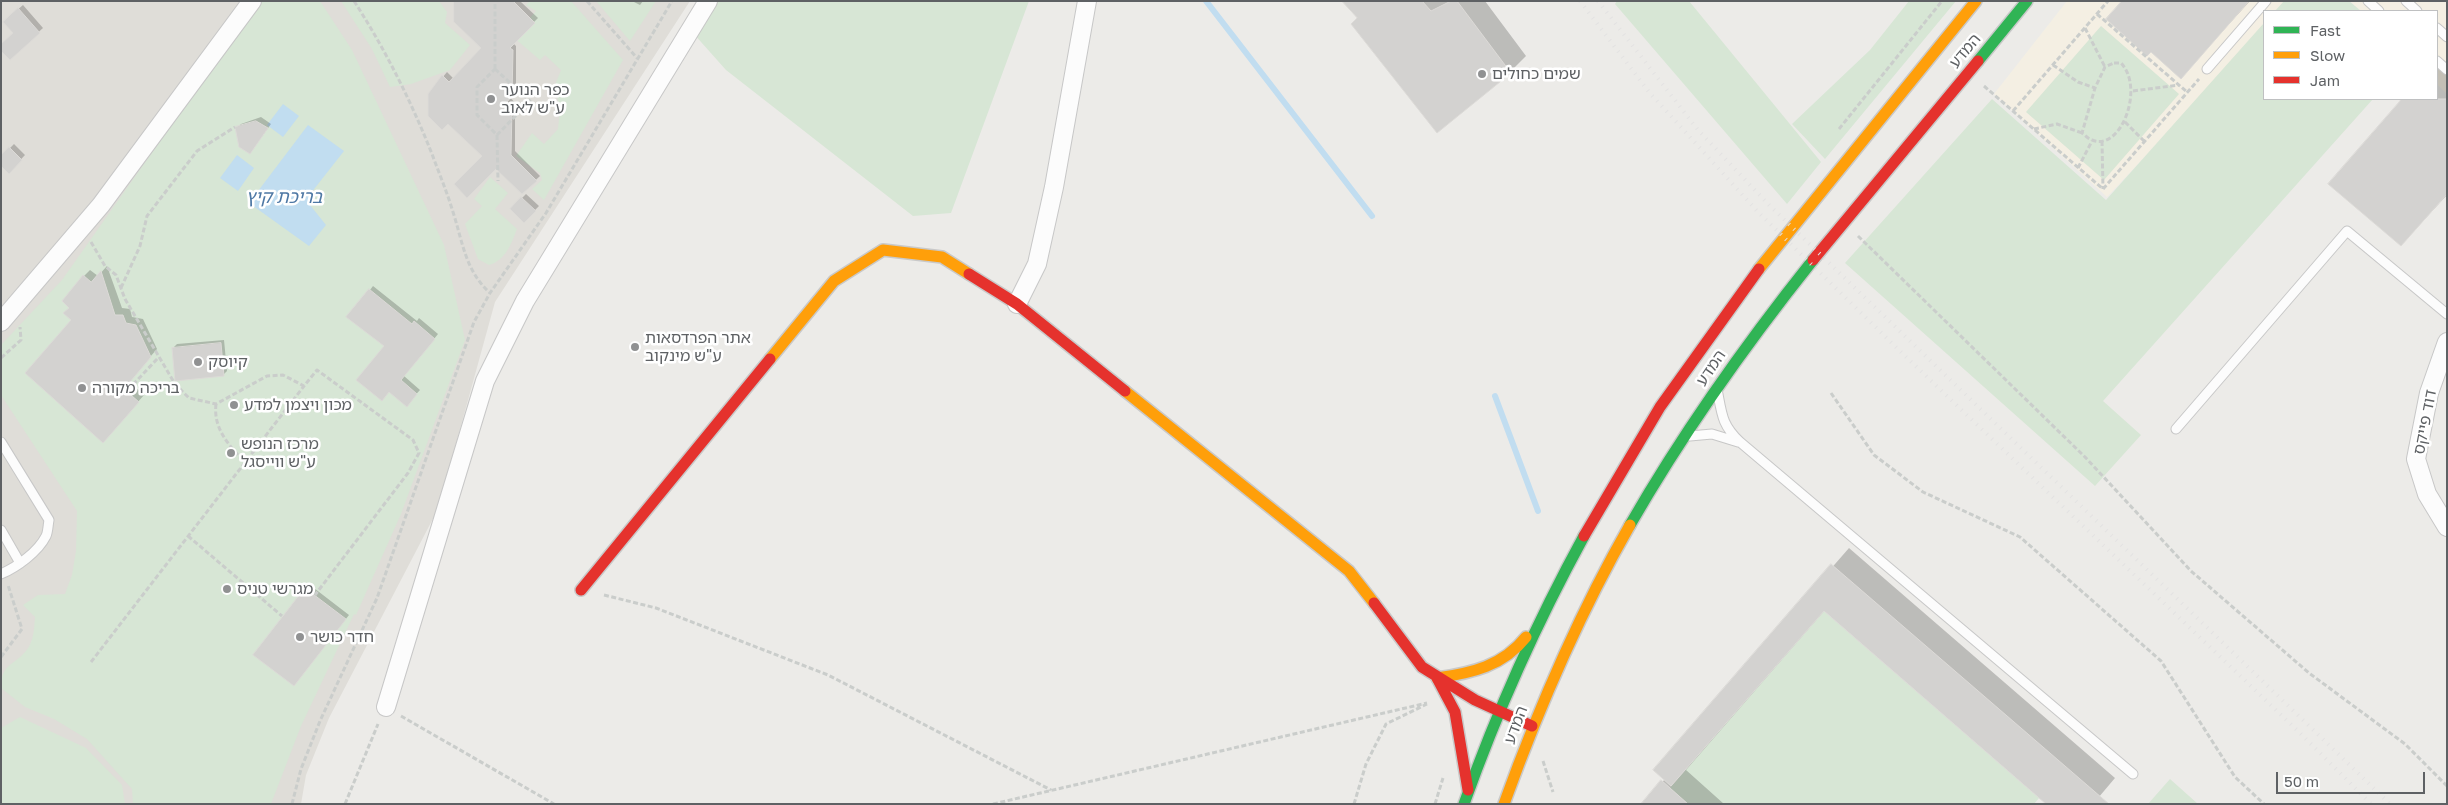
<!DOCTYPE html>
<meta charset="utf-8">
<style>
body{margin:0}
#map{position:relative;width:2448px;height:805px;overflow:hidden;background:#ecebe8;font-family:"Golos Text",sans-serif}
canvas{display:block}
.frame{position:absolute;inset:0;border:2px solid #5e6164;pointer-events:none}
.legend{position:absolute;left:2263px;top:10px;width:175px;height:90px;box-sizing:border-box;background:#fff;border:1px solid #bfc0c1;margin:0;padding:6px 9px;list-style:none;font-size:15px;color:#5e6164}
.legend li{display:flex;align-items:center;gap:10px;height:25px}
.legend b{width:25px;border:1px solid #bfc0c1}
.scale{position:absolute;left:2276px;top:772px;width:149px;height:22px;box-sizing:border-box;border:2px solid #5e6164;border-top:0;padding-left:6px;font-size:15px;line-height:18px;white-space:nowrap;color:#5e6164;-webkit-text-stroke:4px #fff;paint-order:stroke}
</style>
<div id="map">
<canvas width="2448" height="805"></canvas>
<div class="frame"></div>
<ul class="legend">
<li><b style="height:6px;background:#30b455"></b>Fast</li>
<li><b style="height:6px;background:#ff9f0a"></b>Slow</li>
<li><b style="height:6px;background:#e5322d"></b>Jam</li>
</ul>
<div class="scale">50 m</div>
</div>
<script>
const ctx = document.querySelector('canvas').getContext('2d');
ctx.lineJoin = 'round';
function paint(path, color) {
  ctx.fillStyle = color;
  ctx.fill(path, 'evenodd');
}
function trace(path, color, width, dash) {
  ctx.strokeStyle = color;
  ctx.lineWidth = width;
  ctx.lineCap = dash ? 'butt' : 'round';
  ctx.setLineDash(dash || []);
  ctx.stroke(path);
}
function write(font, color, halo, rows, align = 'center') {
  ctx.font = font + ' "Golos Text","Noto Sans Hebrew",sans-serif';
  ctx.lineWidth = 5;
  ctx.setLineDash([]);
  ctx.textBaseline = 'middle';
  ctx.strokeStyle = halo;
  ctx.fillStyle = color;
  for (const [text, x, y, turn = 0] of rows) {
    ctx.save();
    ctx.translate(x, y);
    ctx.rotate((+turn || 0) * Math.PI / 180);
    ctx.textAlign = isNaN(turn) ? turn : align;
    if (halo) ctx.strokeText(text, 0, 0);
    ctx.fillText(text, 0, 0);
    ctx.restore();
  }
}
const commercial = new Path2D(`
 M2067 1H2292L2282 11H2264V30L2107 197 1994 94Z
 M2350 1H2447V94L2437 84V11H2360Z`);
const education = new Path2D(`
 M1 1H690L495 302 438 509 329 718 306 775 301 804H1Z`);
const green = new Path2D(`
 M259 1H320L352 50 444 245 465 340 401 514 356 615 354 614 301 726 271 804H133L132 789 87 739 54 719 25 707 1 688C1 664 13 666 26 651 34 641 34 629 35 617L23 605 38 595 65 594 72 575 76 551 77 511 1 395V345L62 280Z
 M341 1H439L447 12 445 23 470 45 450 70 411 84 390 87 372 49Z
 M530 1H571L623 60 544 200 532 189 542 180 540 173 516 156 532 133 544 144 558 129 560 110 555 85 561 70 545 55 540 60 513 37 536 11 526 5Z
 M596 1H656L630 41Z
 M713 1H1029L951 213 913 216 726 70 693 33Z
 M1617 1H1689L1821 162 1787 204 1615 4Z
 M1909 1H1956L1825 159 1792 124 1870 50Z
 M2284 1H2349L2361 11H2275Z
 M2264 23V99H2373L2103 401 2141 435 2095 486 1845 263 1992 99 2106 200Z
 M2101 26 2179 94 2104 180 2026 112Z
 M490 177 508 193 495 209 517 229C511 244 506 260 489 265L478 259 465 224 482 206 474 199Z
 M1824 611 2039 798 2034 804H1688L1670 788Z
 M20 717 86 748 122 785 125 804H1V728Z
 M2170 779 2198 804H2148Z`);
const water = new Path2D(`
 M283 104 299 116 283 137 267 125Z
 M308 125 344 151 311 193 310 205 326 225 309 246 249 203Z
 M237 155 254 168 238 191 220 178Z`);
const shadow = new Path2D(`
 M455 1H536L521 2 538 18 513 43 516 46V91L510 97 515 103V151L540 176 522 193 484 156 429 94 447 72 454 79 483 48Z
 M632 1H643L640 5Z
 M1343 1H1485L1526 56 1510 72 1358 18Z
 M2123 1H2250L2181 77Z
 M23 5 43 28 10 58 15 33 8 18Z
 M2441 59 2447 64V195L2401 245V101L2398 99H2437V63Z
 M261 117 271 124 250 153 237 128 241 124Z
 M14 144 25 155 9 172 1 157Z
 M526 194 539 206 524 221 511 209Z
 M107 266 122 308 130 309 132 317 143 319 157 349 129 381 144 395 110 434 71 308 84 276 90 270 98 276Z
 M373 286 417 321 419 318 438 334 404 376 420 390 410 401 385 346 370 290Z
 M224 340 227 371 223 375 173 348 177 344Z
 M1849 548 2115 778 2093 804 1825 610 1686 770 1724 804H1643L1665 779 1655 770Z
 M310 585 349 615 294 685 255 654Z`);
const stream = new Path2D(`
 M1206 1 1372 216
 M1495 396 1538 511`);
const building = new Path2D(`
 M454 1H513L535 23 510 48 513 50 512 96 507 102 512 107 511 155 537 181 522 194 496 169 467 198 454 184 482 156 448 124 442 130 428 116V94L442 75 449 82 481 48 454 22Z
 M1342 1H1422L1431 11 1451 1H1457L1511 73 1437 133 1351 24 1357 18Z
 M2122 1H2249L2181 79 2151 52 2147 56 2106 19Z
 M18 8 40 33 10 60 1 51V44L13 33 3 22Z
 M2402 99H2447V194L2401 246 2328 184Z
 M256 121 268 128 250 154 239 147 235 127Z
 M9 147 22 160 9 174 1 166V155Z
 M521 197 536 211 524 223 510 209Z
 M101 271 115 315H123L126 323 136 325 151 357 124 389 139 402 103 443 25 373 71 320 63 313 69 308 62 301 83 275 91 282Z
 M369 289 412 324 414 321 435 339 401 380 417 394 407 407 389 392 382 401 356 380 384 346 346 317Z
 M221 343 224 376 175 381 172 348Z
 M1831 564 2109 804H2046L1824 611 1671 786 1653 770Z
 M305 588 346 619 294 686 253 655Z
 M1661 780 1688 804H1641Z`);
const path = new Path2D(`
 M354 1C385 49 411 101 432 154 439 173 447 192 453 212 463 243 465 270 490 293
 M587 1 637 58
 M2097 14 2187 92
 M2085 28 2105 67
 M2114 63H2121C2145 88 2121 152 2092 140 2088 139 2085 135 2082 133L2095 88 2105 67Z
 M2053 65 2078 82 2095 88
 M495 69 530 101 497 135 477 115V87Z
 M495 69V1
 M1984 86 2103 189 2199 79
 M2133 91 2179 85
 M2013 111 2108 1
 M2125 122 2144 141
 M1839 129 1942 1
 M2034 129 2057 124 2082 133
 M497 135 498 181
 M2102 141 2103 189
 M2078 168 2092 141
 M1858 236 2085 457 2191 571 2309 673 2405 744 2447 786
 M91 242 105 266 116 275 125 299 175 384 189 398 216 404 267 376 283 375 304 386 317 370 413 440 419 453 408 473 315 595
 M121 288 140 246 147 216 197 151 235 127
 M1 358 21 340 20 327
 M128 390 158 358
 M1831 393 1874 455 1923 492 2020 537 2161 661 2235 777 2264 804
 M216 404C213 429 229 445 245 463
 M188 536 282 616
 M604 595 656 608 828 675 1051 790
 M1 657 22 629 8 585
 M91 662 304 386
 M401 716 554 804
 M1543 761 1553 792
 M292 804 301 769 320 721 377 598 474 322 490 293 546 213 672 1
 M345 804 378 724
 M993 804 1427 703
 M1354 804 1366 764 1386 724 1427 704
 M1435 804 1443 778`);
const lane = new Path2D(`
 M2368 1 2379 11
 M2406 1 2417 11
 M2437 28 2447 37
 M2437 61 2447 70
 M2207 69 2266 1
 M1718 394C1722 416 1723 426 1740 442L2133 774
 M2176 429 2347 231 2447 314
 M1690 436 1712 434 1738 442
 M1 442 49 520C48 525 48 532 46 536 38 552 17 567 1 574
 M1 530 20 563`);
const street = new Path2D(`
 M1017 304 1037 264 1054 187 1087 1
 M1 322 101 205 252 1
 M2447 342 2429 393 2416 459 2427 494 2447 527
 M386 707 485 381 525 301 708 1`);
const fast = new Path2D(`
 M1978 61 2027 1
 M1630 525C1684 431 1746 344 1813 260
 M1464 804C1497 711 1537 622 1584 536`);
const slow = new Path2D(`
 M1759 269 1976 1
 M770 359 834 281 883 250 942 257 969 274
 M1125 391 1349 571 1374 603
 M1437 678C1472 673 1503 666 1526 637
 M1504 804C1539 707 1579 614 1630 525`);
const jam = new Path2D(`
 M1813 260 1978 61
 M969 274 1017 304 1125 391
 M1584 536 1660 407 1759 269
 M581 590 770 359
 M1374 603 1422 667 1475 700 1532 726
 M1437 678 1455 712 1468 790`);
const rail = new Path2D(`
 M1580 1 1649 92 1758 212 1903 354 2299 732 2371 804
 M1598 1 1698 130 1769 205 2390 804`);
const markers = [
 [1482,74,5,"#909192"],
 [491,99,5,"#909192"],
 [635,347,5,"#909192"],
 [198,362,5,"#909192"],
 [82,388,5,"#909192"],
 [234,405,5,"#909192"],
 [231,453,5,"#909192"],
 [227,589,5,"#909192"],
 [300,637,5,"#909192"]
];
const streetNames = [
 ["המדע",1965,51,-50],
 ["המדע",1711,368,-56],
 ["דוד פייקס",2425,422,-79],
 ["המדע",1516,725,-69]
];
const poiNames = [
 ["שמים כחולים",1492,74],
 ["כפר הנוער",501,90],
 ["ע\"ש לאוב",501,108],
 ["אתר הפרדסאות",645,338],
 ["ע\"ש מינקוב",645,356],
 ["קיוסק",208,362],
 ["בריכה מקורה",92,388],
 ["מכון ויצמן למדע",244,405],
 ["מרכז הנופש",241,444],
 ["ע\"ש ווייסגל",241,462],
 ["מגרשי טניס",237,589],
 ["חדר כושר",310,637]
];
const waterNames = [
 ["בריכת קיץ",284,197]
];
paint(commercial, '#f4efe3');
paint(education, '#dfddd8');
paint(green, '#d7e6d5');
paint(water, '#c1ddf0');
paint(shadow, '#0003');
trace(stream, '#c1ddf0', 6);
paint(building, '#d3d2d0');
trace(building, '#dcdad7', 1);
trace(lane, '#c7c7c7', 11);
trace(street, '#c7c7c7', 20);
trace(fast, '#c9c9c9', 14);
trace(slow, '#c9c9c9', 14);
trace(jam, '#c9c9c9', 14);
trace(path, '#cacdcb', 3, [5, 2.5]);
trace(lane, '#fcfcfc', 9);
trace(street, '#fcfcfc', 18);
trace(fast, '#30b455', 11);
trace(slow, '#ff9f0a', 11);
trace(jam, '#e5322d', 11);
trace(rail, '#e3e2e2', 4, [1, 6]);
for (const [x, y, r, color] of markers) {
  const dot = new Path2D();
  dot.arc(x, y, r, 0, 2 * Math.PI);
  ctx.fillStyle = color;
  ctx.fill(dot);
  trace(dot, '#fff', 2);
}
write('16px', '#5e6164', '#fff', streetNames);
write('16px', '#5e6164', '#fff', poiNames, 'left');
write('italic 18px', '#4e78a5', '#fff', waterNames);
</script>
